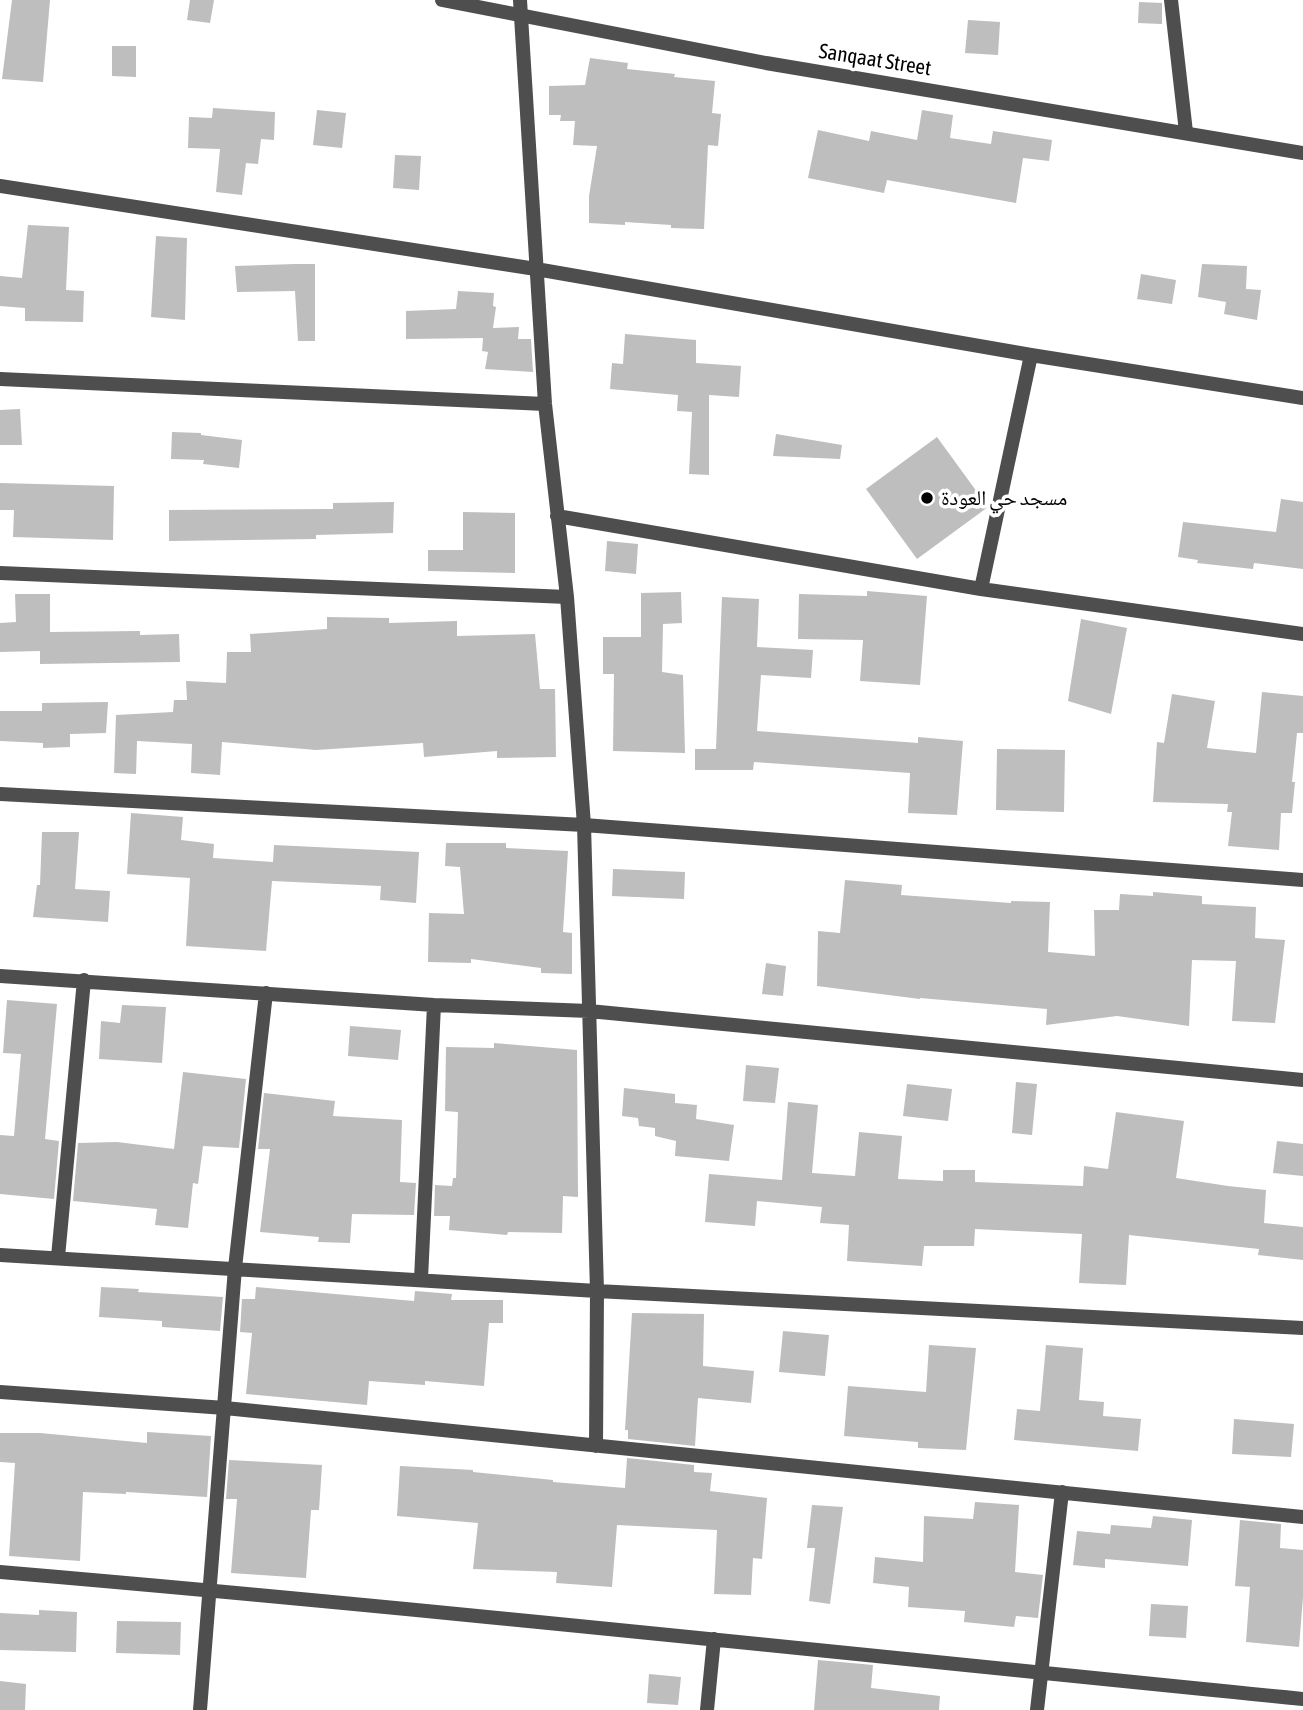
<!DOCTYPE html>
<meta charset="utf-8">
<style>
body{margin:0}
canvas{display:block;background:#fff}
</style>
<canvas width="1303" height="1710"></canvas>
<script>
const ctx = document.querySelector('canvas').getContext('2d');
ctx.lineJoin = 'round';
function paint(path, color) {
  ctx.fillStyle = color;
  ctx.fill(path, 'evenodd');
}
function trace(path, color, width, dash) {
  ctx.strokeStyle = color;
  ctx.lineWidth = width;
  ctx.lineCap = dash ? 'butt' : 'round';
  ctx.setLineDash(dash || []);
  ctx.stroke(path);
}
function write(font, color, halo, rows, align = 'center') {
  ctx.font = font + ' "Asap Condensed","Noto Naskh Arabic",sans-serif';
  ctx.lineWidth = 7;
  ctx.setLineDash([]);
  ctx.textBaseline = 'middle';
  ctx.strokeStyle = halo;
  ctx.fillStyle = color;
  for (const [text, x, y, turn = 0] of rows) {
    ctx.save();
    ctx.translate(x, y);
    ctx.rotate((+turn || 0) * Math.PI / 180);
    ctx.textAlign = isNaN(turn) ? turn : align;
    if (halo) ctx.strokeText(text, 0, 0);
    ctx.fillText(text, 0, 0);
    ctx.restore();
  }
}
const building = new Path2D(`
 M12 0H50L43 82 2 79Z
 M190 0H214L210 23 187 20Z
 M1139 2 1162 3V24L1138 23Z
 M968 20 1000 22 998 55 965 53Z
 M112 46H136V77L112 76Z
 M590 58 628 63 627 69 675 74 674 77 715 81 712 113 721 114 718 146 708 145 704 229 671 228V225L625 222V225L589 223V196L597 146 573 145 575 121H560L561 115H549V86L585 85Z
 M213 108 275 112 274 140 261 139 258 164 246 163 242 195 216 192 220 149 188 148 189 117 212 118Z
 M317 110 346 113 342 148 313 145Z
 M922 110 953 115 950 138 991 144 993 131 1052 140 1049 161 1023 158 1016 203 887 180 884 193 808 178 818 130 869 141 871 131 917 140Z
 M395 155 421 156 419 190 393 188Z
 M28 225 69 227 66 290 84 291 83 322 25 321V308L0 306V276L22 278Z
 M156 236 187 238 185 320 151 317Z
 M295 264H315V341H298L295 291 237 292 235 266Z
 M1202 264 1247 266 1246 289 1261 290 1257 320 1224 314 1226 302 1198 297Z
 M1141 274 1176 280 1172 304 1137 299Z
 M458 291 494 293 493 306 496 307 493 328 519 327 518 339H531L533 372 485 369 488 352 482 351 483 338 406 339V311L456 309Z
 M625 334 696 340V363L741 366 739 397 709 395V475L689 474 692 412 677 411 678 395 610 389 612 363 623 364Z
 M20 409 22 445H0V410Z
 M172 432 201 433V435L242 440 239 468 203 464 204 460 171 459Z
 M776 434 842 445 840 459 773 456Z
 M937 437 988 507 917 559 866 489Z
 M0 483 114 486 113 540 13 537 14 510H0Z
 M1281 499 1303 502V569L1254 563 1253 569 1197 563 1198 560 1178 557 1183 522 1276 532Z
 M394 502 393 533 316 535V539L169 541V510L333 509V503Z
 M463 512 515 513V573L428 571V550H463Z
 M607 541 638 544 636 574 605 571Z
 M867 591 927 596 920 685 860 681 863 640 798 639 799 594 867 596Z
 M681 592 682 623 663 624 662 672 683 675 685 753 613 751 614 674H603V637H641V593Z
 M15 594H50V632L140 631V635L179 634 180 662 40 664V651L0 652V623L16 622Z
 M722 597 759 599 757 647 813 650 811 678 761 675 757 731 918 743V737L963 741 957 815 908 813 910 773 754 762 753 770H695V749H716Z
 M327 617 389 618V623L457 621V636L535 634 540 689H555L556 757 497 758V751L424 757 423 743 316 750 222 742 220 775 191 773 192 744 137 741 136 774 114 773 116 715 173 712 174 700H187L186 681 226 683 227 652H251L250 634 327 629Z
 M1081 619 1127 628 1111 714 1068 701Z
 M1262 692 1303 696V733H1297L1292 782H1295L1292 813H1281L1279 850 1228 846 1232 812H1227L1228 804 1153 802 1157 742 1164 743 1172 694 1215 701 1207 748 1256 753Z
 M108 702 106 733 70 734V747L43 748V743L0 741V711H42V703Z
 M997 749 1065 750 1064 812 996 810Z
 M131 813 183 817 181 840 214 844 213 858 273 862 274 845 419 852 416 903 380 900 381 886 272 881 266 951 186 946 190 878 127 874Z
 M42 832H79L75 889 110 891 108 922 33 917 37 885H40Z
 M446 843H506V848L568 851 563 932 572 933V974L541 973V968L471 959V963L428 962 429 913 464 914 460 867 445 866Z
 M613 869 685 872 684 899 612 896Z
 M845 880 902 885 901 895 1011 903V901L1050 902 1048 952 1095 956 1094 910H1119L1120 894 1153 896V892L1202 896V904L1256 907 1255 938 1285 940 1275 1023 1232 1021 1236 961 1192 960 1189 1026 1117 1016 1046 1025 1047 1009 920 998V999L817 986 818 931 840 933Z
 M766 963 786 966 783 996 762 994Z
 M7 1000 57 1004 45 1139 59 1141 54 1199 0 1194V1135L14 1136 21 1054 3 1053Z
 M122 1005 166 1007 162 1063 99 1059 101 1021 120 1023Z
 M350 1026 401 1030 398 1060 348 1056Z
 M494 1043 577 1050 578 1197 563 1196 562 1233 508 1232 507 1235 449 1230 450 1216H434L435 1185 452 1186 453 1178H456L458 1112 445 1111 446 1047 494 1048Z
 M746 1065 779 1068 775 1103 743 1101Z
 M183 1072 246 1079 239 1148 203 1146 198 1184 193 1183 188 1228 155 1225 157 1209 73 1201 78 1143 117 1142 174 1149Z
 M1016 1082 1037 1084 1032 1135 1012 1133Z
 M907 1084 952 1089 948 1121 903 1116Z
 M624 1088 675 1094V1103L697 1105 696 1119 734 1125 729 1161 675 1156 676 1141 655 1136V1128L639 1126 638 1118 622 1116Z
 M264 1093 335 1101 333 1116 402 1120 400 1182 416 1183 414 1215 352 1214 350 1243 318 1242 319 1237 260 1232 270 1149H258Z
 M788 1102 818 1105 812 1173 855 1176 859 1132 902 1136 898 1179 943 1181V1170H975V1182L1083 1186 1084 1166 1108 1169 1116 1112 1184 1121 1176 1178 1228 1186 1266 1190 1264 1223 1303 1227V1260L1258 1255 1259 1249 1129 1235 1126 1285 1079 1283 1082 1234 975 1229 974 1246H924L922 1266 847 1261 849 1225 820 1223 822 1207 757 1201 755 1226 705 1222 709 1174 782 1180Z
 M1277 1141 1303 1144V1176L1273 1173Z
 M101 1287 139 1289 138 1292 223 1297 220 1331 162 1327V1321L99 1317Z
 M256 1287 414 1301 415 1291 452 1294 451 1300H503V1323H489L484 1386 425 1381V1385L369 1381 367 1405 246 1394 252 1333 240 1332 242 1299H255Z
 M632 1313 704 1314 703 1366 754 1371 751 1403 698 1398 695 1446 628 1439V1430H625Z
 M783 1331 829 1335 825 1376 779 1372Z
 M929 1345 976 1348 966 1450 918 1448V1442L844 1436 848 1386 926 1392Z
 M1046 1345 1083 1348 1079 1400 1104 1402 1103 1416 1141 1419 1138 1451 1014 1440 1017 1409 1040 1411Z
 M1234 1419 1294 1424 1291 1457 1232 1454Z
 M147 1432 211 1436 207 1497 126 1492V1494L83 1492 80 1561 9 1556 15 1463 0 1462V1433H40L147 1443Z
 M627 1458 694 1465V1472L712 1473 710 1491 767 1498 762 1559 753 1558 751 1595 714 1594 717 1530 617 1525 612 1587 556 1583 557 1572 473 1569 478 1523 397 1516 400 1466 473 1470V1472L553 1480V1482L625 1488Z
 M229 1460 322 1465 319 1510H311L306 1578 231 1573 237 1499H226Z
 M975 1502 1019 1505 1015 1572 1043 1575 1038 1618 1016 1616 1014 1627 964 1622 965 1611 908 1607 909 1587 873 1583 875 1557 923 1562 924 1516 973 1519Z
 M812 1505 843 1507 830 1604 809 1601 815 1548H807Z
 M1153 1516 1192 1520 1188 1566 1105 1559V1568L1073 1565 1077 1531 1110 1534 1111 1525 1151 1528Z
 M1240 1520 1281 1524 1280 1548 1303 1550V1597L1299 1647 1246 1642 1250 1587 1235 1586Z
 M1151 1604 1188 1606 1186 1638 1149 1636Z
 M39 1610 77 1612 76 1652 0 1650V1613L39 1615Z
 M117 1621 181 1622 180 1655 116 1653Z
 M818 1660 873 1665 871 1688 940 1696 939 1710H814Z
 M649 1674 681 1677 678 1705 647 1703Z
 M0 1681 26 1684 25 1710H0Z`);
const minor = new Path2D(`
 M520 0 545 404 567 597 584 825 597 1291 596 1446
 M1171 0 1186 132
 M0 186 536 269 1031 355 1303 398
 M0 379 545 404
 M557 516 981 589 1303 634
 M0 573 567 597
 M981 589 1031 355
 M0 794 584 825 1303 880
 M0 976 434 1005 589 1011 1303 1080
 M0 1255 597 1291 1303 1328
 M58 1257 84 980
 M421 1279 434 1005
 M0 1392 225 1408 1303 1517
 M0 1572C435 1609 869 1656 1303 1699
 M200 1710 235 1268 266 993
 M707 1710 714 1639
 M1037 1710 1062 1492`);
const tertiary = new Path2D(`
 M442 0 766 63 1303 153`);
const markers = [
 [927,498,7,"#000"]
];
const streetNames = [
 ["Sanqaat Street",875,60,9]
];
const poiNames = [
 ["مسجد حي العودة",941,498]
];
paint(building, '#bebebe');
trace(minor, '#4e4e4e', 14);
trace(tertiary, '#4e4e4e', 14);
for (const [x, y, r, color] of markers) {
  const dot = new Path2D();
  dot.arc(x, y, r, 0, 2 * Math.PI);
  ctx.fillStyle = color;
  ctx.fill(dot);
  trace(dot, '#fff', 2.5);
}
write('21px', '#000', '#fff', streetNames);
write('21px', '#000', '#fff', poiNames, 'left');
</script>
